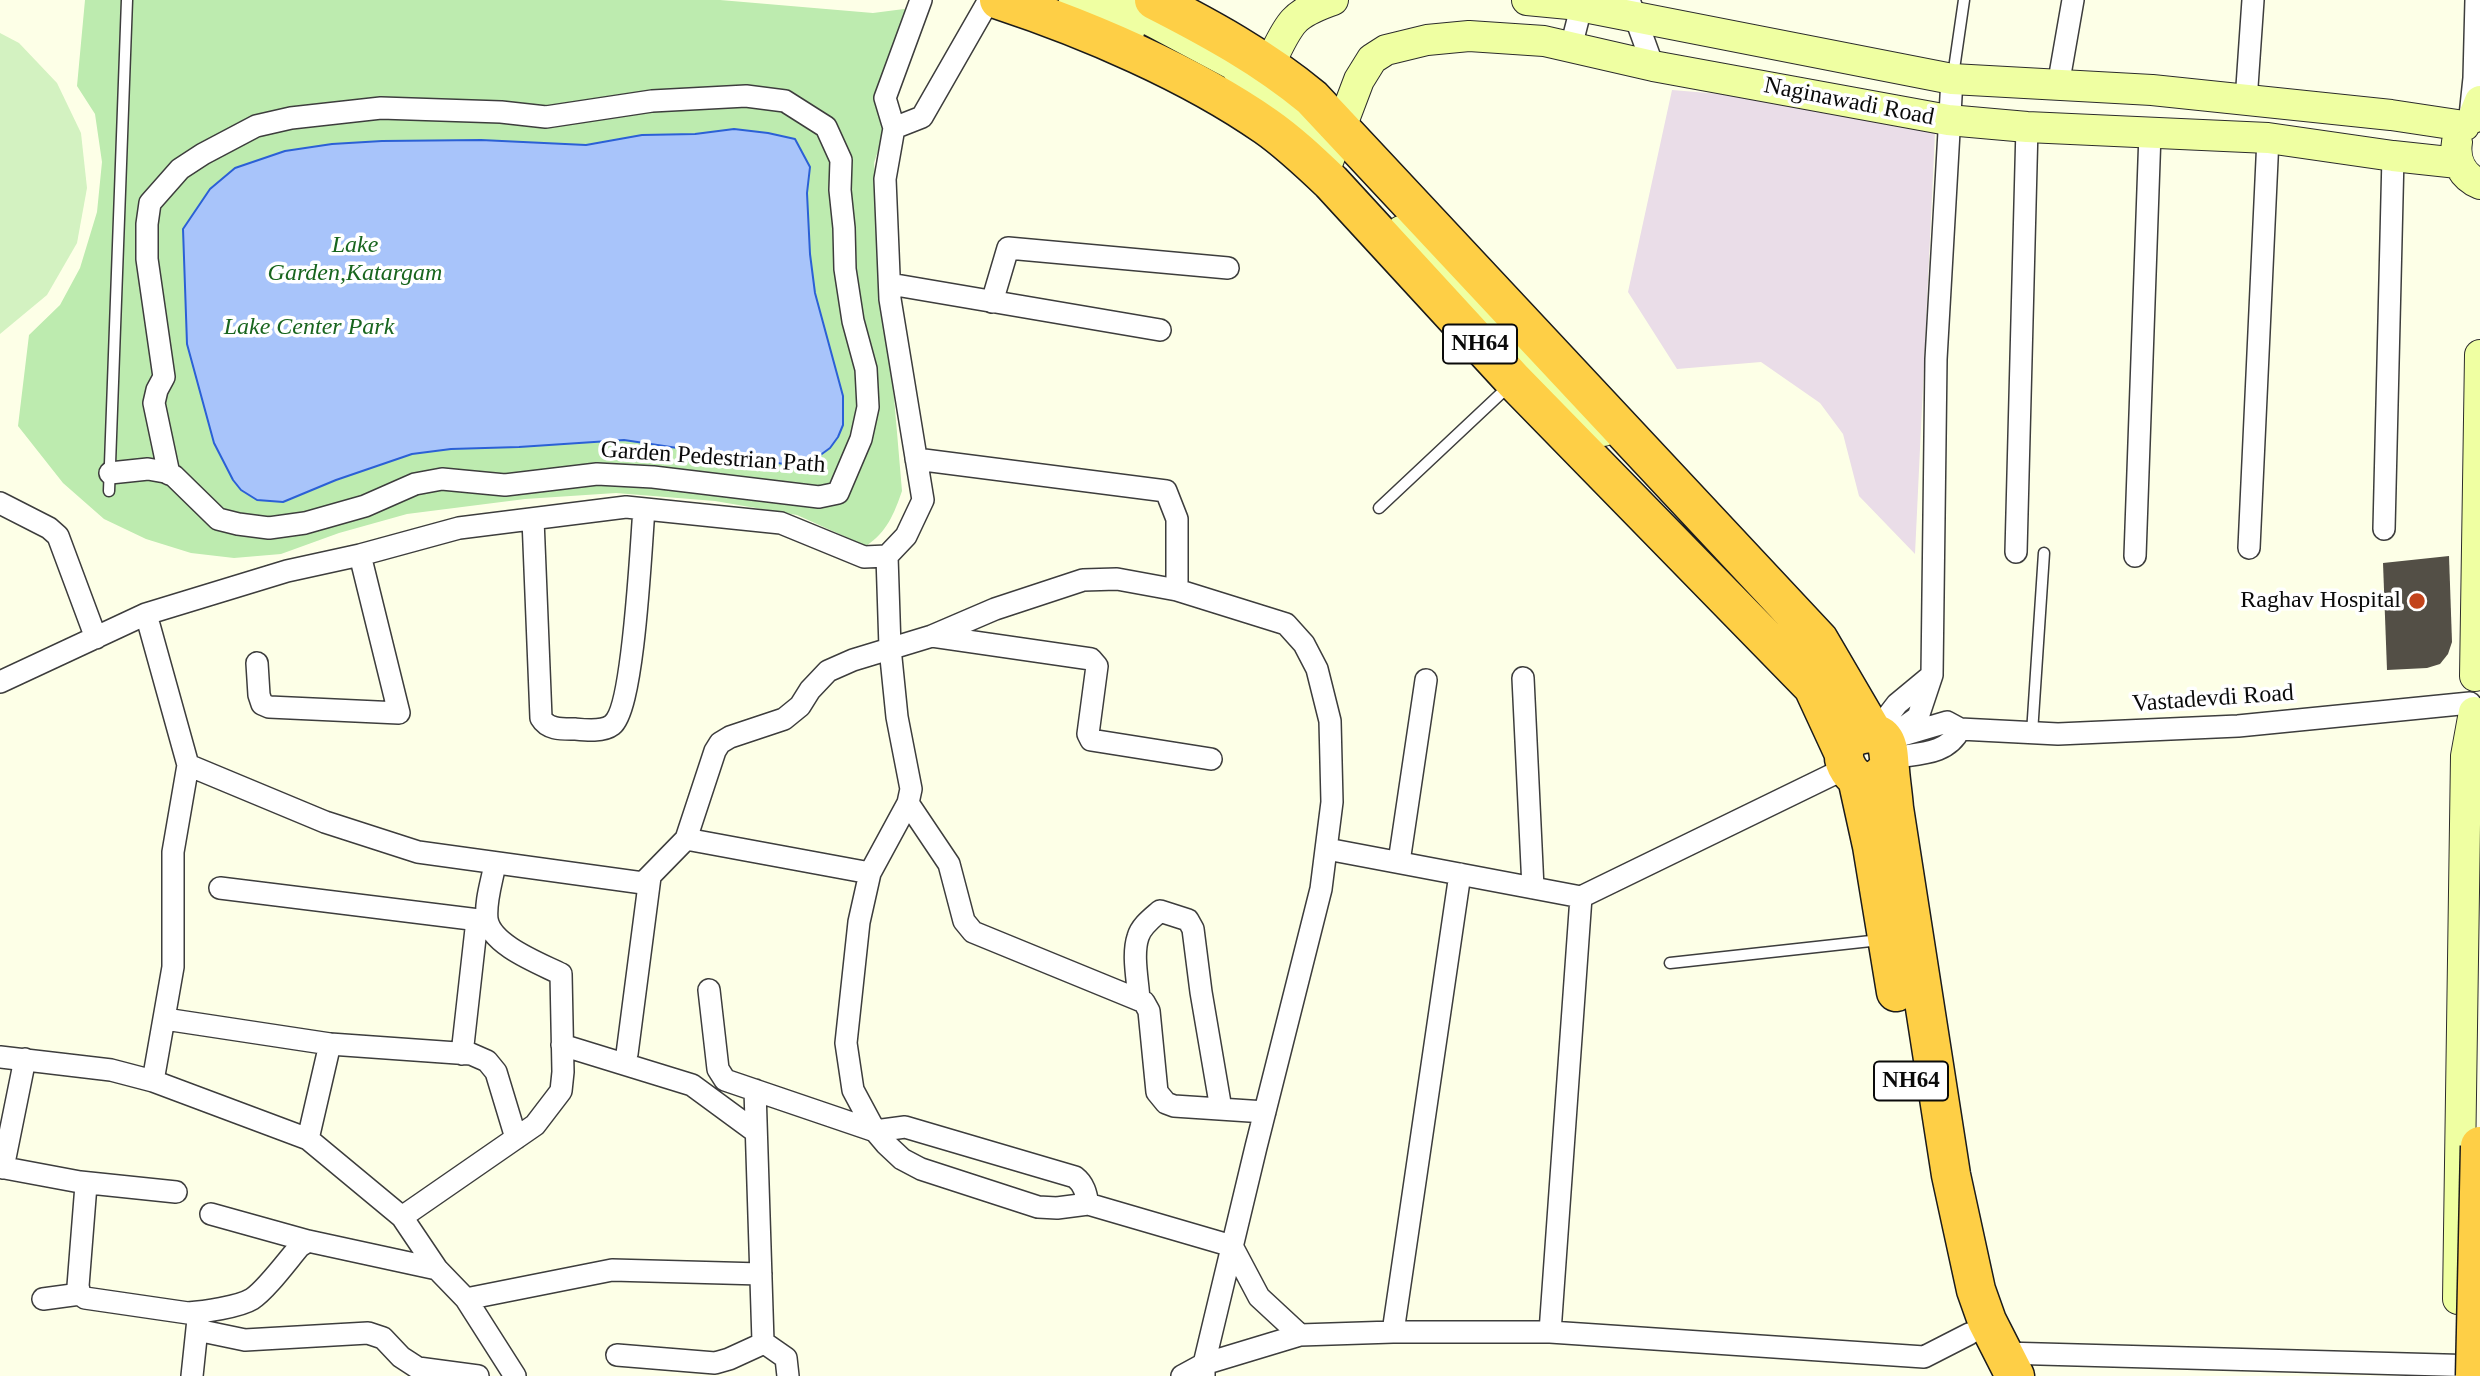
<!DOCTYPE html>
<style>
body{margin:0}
canvas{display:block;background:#fdffe7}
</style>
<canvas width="2480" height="1376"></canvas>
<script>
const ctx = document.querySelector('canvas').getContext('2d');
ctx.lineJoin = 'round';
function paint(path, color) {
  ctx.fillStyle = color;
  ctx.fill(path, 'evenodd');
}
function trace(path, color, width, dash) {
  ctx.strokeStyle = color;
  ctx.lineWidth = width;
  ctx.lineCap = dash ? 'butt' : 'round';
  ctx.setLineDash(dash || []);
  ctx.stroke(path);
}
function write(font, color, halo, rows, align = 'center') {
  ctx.font = font + ' "Times New Roman",serif';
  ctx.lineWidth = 7;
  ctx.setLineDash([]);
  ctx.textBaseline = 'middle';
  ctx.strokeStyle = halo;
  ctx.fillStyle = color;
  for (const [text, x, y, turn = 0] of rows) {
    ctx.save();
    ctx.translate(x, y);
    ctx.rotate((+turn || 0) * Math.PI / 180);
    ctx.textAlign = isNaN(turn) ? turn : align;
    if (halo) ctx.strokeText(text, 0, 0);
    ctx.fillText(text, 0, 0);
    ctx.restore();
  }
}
const industrial = new Path2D(`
 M1672 90 1936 112 1915 554 1859 496 1843 434 1820 403 1761 362 1677 369 1628 292Z`);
const green = new Path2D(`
 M85 0H720L873 13 904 9 920 15 921 34 898 90 874 163 902 491C894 514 887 532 866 546L797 515 715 501 616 493 525 499 407 514 339 533 281 554 234 558 191 553 146 539 104 519 63 483 18 426 29 335 60 305 80 268 97 212 102 162 95 114 77 86Z`);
const pitch = new Path2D(`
 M0 33 19 43 57 83 81 133 87 188 77 243 47 295 0 334Z`);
const water = new Path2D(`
 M734 129 768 133 795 139 810 167 807 193 810 254 815 293 843 396V425L838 437 830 448 804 467 624 440 519 447 451 449 412 454 336 480 283 502 257 500 241 490 233 480 214 443 187 344 183 229 210 189 235 168 285 151 332 144 382 141 481 140 586 145 642 135 695 134Z`);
const building = new Path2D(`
 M2449 556 2452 642 2448 654 2440 664 2427 668 2387 670 2383 563Z`);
const lane = new Path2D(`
 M1953 76 1964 0
 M109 491 127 0
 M1379 508 1510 385
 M2032 733 2044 553
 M1670 963 1880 940`);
const street = new Path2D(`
 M1629 0 1653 66
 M1571 47 1583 0
 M2058 86 2073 0
 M2246 101 2253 0
 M2470 116 2474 78 2476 0
 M894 128 922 117 989 0
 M890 284 1160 330
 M992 302 1008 248 1228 268
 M916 459 1166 491 1177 519V590
 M110 473 148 469 165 472 174 476 218 519 238 524 269 528 305 523 365 506 415 484 442 479 505 485 597 474 653 477 819 497 838 493 861 439 868 407 866 369 853 321 845 269 844 228 840 190 841 160 826 127 785 101 746 96 652 101 546 117 501 112 381 108 291 118 256 126 203 154 180 169 150 203 147 224V259L164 377 157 390 154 403 169 474
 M0 503 49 528 58 536 96 638
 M533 519 541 718C548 730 562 729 575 729 585 730 603 732 612 725 634 708 641 544 644 509
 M2384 529 2393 156
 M2249 548 2268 138
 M2016 552 2027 127
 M887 556 890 648 897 717 911 789 908 803 870 873 859 922 846 1043 853 1090 875 1131 886 1144 902 1159 921 1169 1038 1207 1057 1208 1088 1204 1232 1246 1259 1297 1300 1335
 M2135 556 2150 133
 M146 614 188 765 173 852V967L153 1081
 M932 636 1091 659 1097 666 1088 734 1091 740 1211 759
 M257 663 259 695 262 704 269 707 399 713 360 555
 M1523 678 1533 888
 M0 682 146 614 287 571 360 555 459 528 626 507 781 523 864 557 887 556 906 536 923 500 890 299 885 179 894 128 885 98 921 0
 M1874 734 1897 704 1932 675
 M1903 735 1947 722 1960 729 2058 734 2238 726 2470 703
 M1885 741 1918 717 1932 675 1936 359 1952 79
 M1891 758C1917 753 1947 756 1960 729
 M188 765 325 822 418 852 643 883 686 839 715 751 720 743 730 737 784 719 800 706 810 690 828 671 853 660 932 636 995 609 1083 580 1117 579 1177 590 1286 624 1304 644 1317 669 1330 721 1332 802 1321 889 1256 1147 1204 1364V1376
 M908 803 949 864 964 921 973 932 1144 1002 1149 1011 1157 1092 1166 1103 1174 1106 1265 1112
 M686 839 870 873
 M1327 849 1581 897
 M1399 862 1426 680
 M220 888 487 921
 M709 990 718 1069 725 1080 875 1131 905 1127 1075 1177C1084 1184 1086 1193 1088 1204
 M1139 1000C1138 981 1132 955 1138 937 1141 926 1152 918 1160 911L1188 920 1193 929 1201 992 1221 1109
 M165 1019 330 1044 471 1054 487 1061 496 1072 516 1138
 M562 1045 692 1085 756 1132
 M462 1054 477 920
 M627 1054 650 877
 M0 1057 111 1070 153 1081 308 1139 402 1217 437 1269 466 1299 515 1376
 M755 1090 763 1342 786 1358 788 1376
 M308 1139 330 1044
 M0 1167 80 1182 86 1185 78 1286 80 1294 85 1298 188 1313C203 1312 239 1307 252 1299 266 1290 288 1260 300 1246L308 1241 437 1269
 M3 1168 25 1059
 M80 1182 176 1192
 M211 1214 308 1241
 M402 1217 535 1125 561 1091 563 1072 561 974C539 963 491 945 487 919 485 901 492 881 495 864
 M43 1299 80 1294
 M466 1299 612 1270 761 1274
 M197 1330 245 1340 368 1333 383 1338 401 1357 418 1368 478 1376
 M1393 1332 1460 874
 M1550 1332 1581 897 1846 768
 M2004 1353 2480 1366
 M617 1355 715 1363 729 1359 764 1343
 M192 1376 198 1319
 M1182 1376 1204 1364 1300 1335 1393 1332H1550L1924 1357 1969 1334`);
const secondary = new Path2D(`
 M1074 0 1130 29
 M1112 0 1234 65 1250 86 1307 137
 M1527 0 1569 4 1952 79 2152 90 2391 115 2464 126
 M1261 86C1267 69 1283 33 1294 21 1304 10 1320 5 1333 0
 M2473 118 2480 101
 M2457 142C2454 161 2463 177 2480 184
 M1323 175 1359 80 1372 59 1386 50 1427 40 1469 36 1544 41 1653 66 1948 120 2027 127 2268 138 2393 156 2458 163
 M1401 231 1567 405 1585 411 1603 431
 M2475 676 2480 355
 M2458 1299 2466 756 2474 712`);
const highway = new Path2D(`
 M999 0C1087 29 1190 73 1266 126 1289 142 1310 162 1331 182L1514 381 1813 687 1844 754
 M1154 0C1209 28 1264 58 1312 98L1819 640 1874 734
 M1889 766C1861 812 1819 742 1863 734 1891 729 1888 753 1890 770 1891 783 1893 795 1894 808L1951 1175 1976 1290 1987 1321 2015 1376
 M1857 778 1872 846 1896 992`);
const highwayBridge = new Path2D(`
 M2475 1376 2480 1146`);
const markers = [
 [2417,601,9,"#c2431b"]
];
const shields = [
 [1480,344,74],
 [1911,1081,74]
];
const shieldNames = [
 ["NH64",1480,344],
 ["NH64",1911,1081]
];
const streetNames = [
 ["Naginawadi Road",1849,102,11],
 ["Garden Pedestrian Path",713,458,4],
 ["Vastadevdi Road",2213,699,-4]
];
const parkNames = [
 ["Lake",355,246],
 ["Garden,Katargam",355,274],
 ["Lake Center Park",309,328]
];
const poiNames = [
 ["Raghav Hospital",2401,601]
];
paint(industrial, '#eadde8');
paint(green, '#bdebaf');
paint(pitch, '#d3f2c1');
paint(water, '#a8c4fa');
trace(water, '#2b60d6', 2);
paint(building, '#534f46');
trace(lane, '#3d3d3d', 13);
trace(street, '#3d3d3d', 24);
trace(secondary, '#2c2c2c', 32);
trace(highway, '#1b1b1b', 41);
trace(lane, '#fff', 10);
trace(street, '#fff', 21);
trace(secondary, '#efffa2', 30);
trace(highway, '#fecf46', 38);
trace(highwayBridge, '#1b1b1b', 41, []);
trace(highwayBridge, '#fecf46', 38);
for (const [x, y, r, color] of markers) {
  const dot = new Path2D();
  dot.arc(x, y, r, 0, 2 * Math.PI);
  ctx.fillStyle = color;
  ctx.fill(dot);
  trace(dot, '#fff', 2.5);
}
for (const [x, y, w] of shields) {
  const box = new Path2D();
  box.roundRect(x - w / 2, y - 19.5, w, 39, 5);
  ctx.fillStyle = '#fff';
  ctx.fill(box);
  trace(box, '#0a0a0a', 2);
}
write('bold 23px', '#0a0a0a', null, shieldNames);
write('24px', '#0a0a0a', '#fff', streetNames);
write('italic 24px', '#18651e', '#fff', parkNames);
write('24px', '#0a0a0a', '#fff', poiNames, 'right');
</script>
